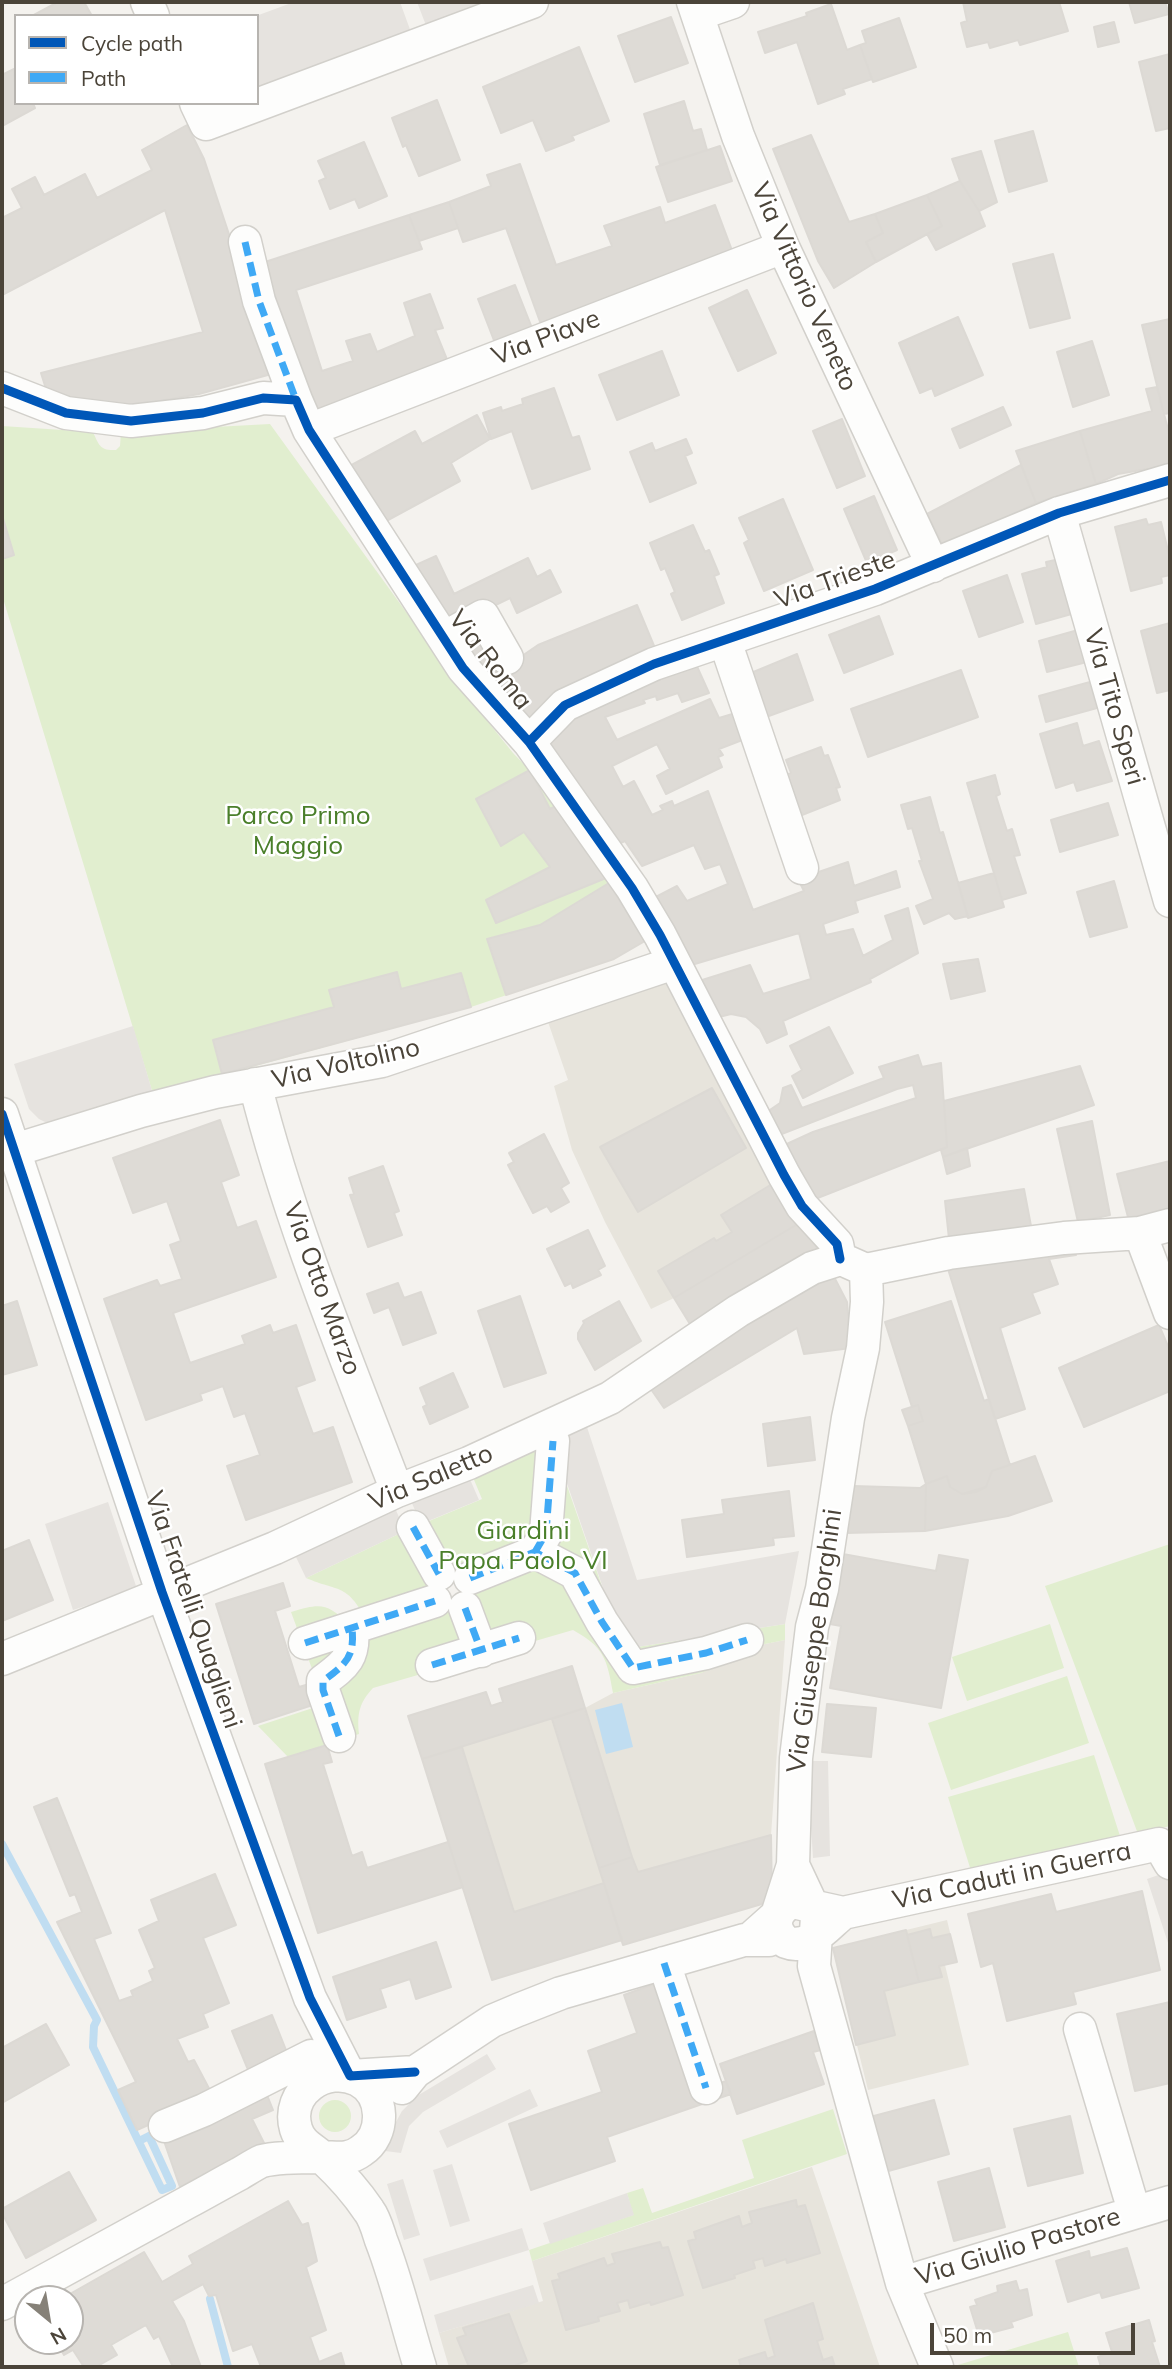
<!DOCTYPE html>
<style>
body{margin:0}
#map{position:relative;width:1172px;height:2369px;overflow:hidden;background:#f4f2ee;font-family:Mulish,sans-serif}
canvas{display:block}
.frame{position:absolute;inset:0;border:4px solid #4b4439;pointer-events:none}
.legend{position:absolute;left:14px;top:14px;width:245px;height:91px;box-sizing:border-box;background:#fff;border:2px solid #b7b4b0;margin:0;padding:9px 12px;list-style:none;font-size:21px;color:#4b4439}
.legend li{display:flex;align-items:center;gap:14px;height:35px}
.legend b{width:35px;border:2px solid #b7b4b0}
.north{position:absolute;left:14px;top:2285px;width:70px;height:70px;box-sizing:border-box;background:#fff;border:2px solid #b7b4b0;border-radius:50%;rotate:150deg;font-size:19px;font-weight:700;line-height:28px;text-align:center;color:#4b4439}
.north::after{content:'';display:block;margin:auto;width:24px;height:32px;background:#868178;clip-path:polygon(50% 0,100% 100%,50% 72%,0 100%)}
.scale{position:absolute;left:930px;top:2323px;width:205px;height:32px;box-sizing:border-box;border:4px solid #4b4439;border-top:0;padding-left:9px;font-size:21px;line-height:24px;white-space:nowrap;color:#4b4439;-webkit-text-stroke:5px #fff;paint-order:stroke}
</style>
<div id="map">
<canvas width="1172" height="2369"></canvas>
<div class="frame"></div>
<ul class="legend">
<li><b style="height:9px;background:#0057b8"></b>Cycle path</li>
<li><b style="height:9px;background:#3fa9f5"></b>Path</li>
</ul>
<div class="north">N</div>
<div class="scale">50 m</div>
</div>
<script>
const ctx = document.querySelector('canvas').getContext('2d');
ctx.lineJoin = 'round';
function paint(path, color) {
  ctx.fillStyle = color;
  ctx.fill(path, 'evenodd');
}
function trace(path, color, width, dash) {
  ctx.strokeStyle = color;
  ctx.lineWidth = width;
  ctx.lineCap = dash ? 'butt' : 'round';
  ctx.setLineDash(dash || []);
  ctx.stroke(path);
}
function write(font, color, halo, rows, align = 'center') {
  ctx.font = font + ' Mulish,sans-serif';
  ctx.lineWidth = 5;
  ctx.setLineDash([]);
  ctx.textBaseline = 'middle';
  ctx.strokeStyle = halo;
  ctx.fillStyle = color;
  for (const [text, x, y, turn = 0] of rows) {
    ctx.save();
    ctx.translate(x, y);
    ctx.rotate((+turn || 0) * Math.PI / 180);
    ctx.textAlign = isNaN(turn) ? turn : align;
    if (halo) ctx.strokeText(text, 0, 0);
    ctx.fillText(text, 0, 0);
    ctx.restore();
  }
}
const residential = new Path2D(`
 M665 978 777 1181 674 1298 651 1309 605 1222 572 1150 554 1086 568 1080 547 1019Z
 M785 1640 771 1835 772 1901 623 1945 621 1940 492 1980 422 1759 585 1708 613 1693 701 1673 760 1645Z
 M947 1920 957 1962 945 1965 969 2065 868 2090 833 1948Z
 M812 2167 880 2367H449L439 2333 543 2301 532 2261Z`);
const green = new Path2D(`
 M270 424 464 692 513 753 562 803 645 941 614 959 471 1007 153 1094 2 595V426L93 432C99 445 100 451 116 450L120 446 121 432Z
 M548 1444 559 1463 624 1649 785 1624V1640L760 1645 732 1661 701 1673 613 1693C607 1659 604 1647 573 1630L373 1688C359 1703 357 1714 359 1734L288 1757 258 1726 325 1704 291 1612C322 1603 326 1603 350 1625L366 1619C346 1583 339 1592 306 1578L405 1531 482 1499 472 1475ZM449 1569 461 1571 474 1591 473 1598 452 1611 445 1610 439 1574Z
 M1170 1544V1826L1138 1834 1045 1586Z
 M1050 1624 1064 1668 967 1701 952 1657Z
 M1067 1676 1089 1743 951 1790 928 1723Z
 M1094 1755 1120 1836 972 1874 948 1797Z
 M319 2116a16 16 0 1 1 32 0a16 16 0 1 1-32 0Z
 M833 2109 847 2154 532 2261 529 2250 633 2215 627 2193 643 2188 652 2213 754 2178 742 2140Z
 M1068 2332 1079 2367H951Z`);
const parking = new Path2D(`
 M294 2H400L412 35 257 93 256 16Z
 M417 2H498L427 28Z
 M133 1026 153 1094 51 1125 39 1119 29 1109 14 1064Z
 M586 1424 637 1580 799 1551 785 1624 624 1649 560 1463 556 1440Z
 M469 1477 479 1500 421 1524 411 1501Z
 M108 1502 137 1589 73 1610 45 1524Z
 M395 1508 405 1531 306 1578 295 1555Z
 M807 1761H828L830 1856 813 1858Z
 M1170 1871V1949L1147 1879Z
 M487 2054 496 2069 423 2112 409 2126 401 2153 385 2151 391 2131 402 2111 417 2096Z
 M530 2089 538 2106 447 2148 439 2131Z
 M452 2164 470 2221 450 2227 433 2170Z
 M403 2179 420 2235 404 2240 387 2184Z
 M627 2193 634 2215 550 2244 543 2223Z
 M522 2228 529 2250 430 2281 423 2259Z
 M533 2285 539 2303 439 2333 434 2315Z`);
const water = new Path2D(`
 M622 1703 633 1747 606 1754 595 1710Z`);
const stream = new Path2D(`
 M2 1844 97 2020 94 2026 93 2047 162 2190 172 2186 149 2136 139 2141
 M210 2299 228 2367`);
const building = new Path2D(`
 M58 2H84L92 16H32Z
 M963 2H1059L1068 31 1020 45 1018 40 990 48 988 42 967 47 961 23 967 21Z
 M1129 2H1165L1169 14 1135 23Z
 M831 4 847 50 860 45 872 79 843 89 845 94 818 104 797 42 765 53 758 32 807 16 806 13Z
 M671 17 688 63 635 82 618 36Z
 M899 18 916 67 873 82 860 45 866 43 862 31Z
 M1114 22 1119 42 1098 47 1094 27Z
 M579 47 609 121 572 136 574 140 546 151 533 120 501 133 483 87Z
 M1170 54V128L1156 131 1139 62Z
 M14 69 16 103H33L35 108 2 126V75Z
 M437 100 460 160 419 176 406 145 403 147 392 118Z
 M684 101 693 131 701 129 707 150 660 165 644 114Z
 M187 125 204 159 275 373 199 394 115 409 78 402 47 392 41 373 203 332 165 210 2 295V218L22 208 12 189 35 177 44 195 85 174 97 198 152 170 142 150Z
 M1033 131 1047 181 1009 192 995 141Z
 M811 135 849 222 875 214 883 233 866 242 876 262 834 288 818 261 773 149Z
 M364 142 387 196 359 208 355 199 330 209 319 181 326 178 318 161Z
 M720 146 732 181 668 202 656 167Z
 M981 151 997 202 979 211 960 181 952 159Z
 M520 164 556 265 612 246 604 226 660 207 665 223 715 205 733 253 543 330 506 228 463 242 449 202 491 186 487 175Z
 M960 181 979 211 985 226 936 250 927 234 942 226 927 195Z
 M927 195 942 226 876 262 866 242 883 233 875 214Z
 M449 202 458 228 419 241 409 215Z
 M409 215 422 249 296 290 322 371 353 361 346 341 370 334 377 352 415 336 404 303 430 294 443 328 435 330 448 362 318 409 292 370 262 263Z
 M1053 254 1070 318 1030 328 1013 264Z
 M515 285 532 328 495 343 478 299Z
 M747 290 776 353 738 371 709 308Z
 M1170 313V413L1164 414 1142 325 1170 319Z
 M958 317 983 375 935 396 932 388 920 393 899 343Z
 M1092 341 1109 395 1073 407 1057 352Z
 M662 351 679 395 617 420 599 375Z
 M1157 387 1170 437V465L1118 474 1096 484 1080 431 1152 411 1146 389Z
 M554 388 572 438 579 436 590 469 532 489 512 431 491 439 483 413 501 407 502 411 523 404 522 399Z
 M1003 407 1011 425 960 448 952 429Z
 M477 415 490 439 451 463 460 481 377 526 346 468 415 431 422 444Z
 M842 419 865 476 837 488 813 431Z
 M1080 431 1096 484 1036 503 1016 451Z
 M686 439 692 453 685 456 696 483 650 502 630 452 652 443 655 451Z
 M1021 465 1036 503 944 548 927 514Z
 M874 496 897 550 867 563 844 509Z
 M783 499 813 570 764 591 744 543 749 540 739 518Z
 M2 515 14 555 2 559Z
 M1146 519 1148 525 1161 522 1170 559V575L1161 577 1162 583 1131 591 1115 527Z
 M693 525 705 552 709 550 719 574 714 576 724 603 682 620 671 594 675 592 665 568 661 570 650 543Z
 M436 556 454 594 528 558 537 577 550 570 561 592 517 613 510 598 446 629 416 565Z
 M1060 559 1075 613 1036 624 1022 574 1047 567 1046 562Z
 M1007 575 1023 622 979 637 963 591Z
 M637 605 657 653 527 729 484 682 538 645Z
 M879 616 893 654 844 673 829 635Z
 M1170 623V690L1157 693 1141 631Z
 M474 626 506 666 484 682 455 638Z
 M1078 630 1087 662 1047 672 1039 641Z
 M797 654 813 700 766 717 751 673Z
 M695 662 709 693 682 702 678 693 657 700 656 696 643 700 645 703 605 717 617 740 710 699 719 718 739 712 750 737 719 749 723 755 718 757 722 767 666 794 657 776 670 769 657 744 612 766 623 787 634 781 652 815 663 810 660 806 672 801 674 806 708 791 753 910 804 891 798 879 848 862 854 886 896 871 900 887 855 901 858 912 823 924 826 935 853 929 863 956 893 940 885 916 908 908 918 953 870 979 871 982 783 1021 787 1034 767 1043 760 1029 746 1017 731 1014 715 1018 699 981 750 965 763 994 811 979 799 933 688 966 650 900 677 886 687 901 728 884 720 864 705 869 694 845 642 866 625 841 614 846 557 764 548 738 570 710Z
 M961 670 978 717 868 757 851 709Z
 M1090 682 1097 708 1046 722 1039 696Z
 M1077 723 1083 746 1099 741 1112 781 1077 791 1074 782 1056 788 1040 734Z
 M821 747 824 756 828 755 840 787 836 788 840 800 802 815 787 774 791 773 786 760Z
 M530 770 550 809 562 803 606 878 496 923 486 900 550 867 524 832 501 846 476 799Z
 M995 775 1000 794 996 796 1007 831 1012 829 1020 855 1014 856 1026 893 1002 900 967 783Z
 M930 797 940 833 943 832 968 916 955 919 949 913 924 924 916 906 933 899 919 861H922L912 828 908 829 901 805Z
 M1108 803 1118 835 1060 852 1051 820Z
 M994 873 1004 907 968 918 958 883Z
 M1114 881 1127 927 1090 937 1077 892Z
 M609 883 645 941 614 959 506 995 487 939 540 925Z
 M978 959 985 991 951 999 943 964Z
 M397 972 401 989 461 973 471 1007 222 1074 213 1040 334 1007 329 990Z
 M829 1027 853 1073 803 1098 792 1076 802 1070 790 1046Z
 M918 1055 922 1067 941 1063 947 1147 810 1201 778 1148 813 1132 916 1098 913 1085 897 1089 774 1137 764 1114 780 1103 783 1088 791 1085 802 1108 884 1078 879 1067Z
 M1080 1066 1094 1105 943 1157 941 1150 947 1147 944 1101Z
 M712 1088 746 1148 638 1212 600 1147Z
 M220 1120 239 1175 221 1182 237 1228 256 1221 276 1277 173 1313 190 1363 245 1344 242 1336 270 1325 273 1333 296 1325 315 1380 296 1387 313 1434 333 1427 352 1482 246 1520 227 1466 260 1455 245 1413 234 1417 223 1386 200 1394 202 1400 146 1420 104 1299 157 1280 160 1286 182 1279 170 1245 181 1241 167 1201 133 1213 113 1158Z
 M1092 1121 1110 1215 1078 1222 1057 1129Z
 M544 1134 569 1183 561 1188 569 1202 551 1212 547 1206 533 1213 508 1165 514 1162 509 1153Z
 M967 1148 970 1166 947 1174 943 1157Z
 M1170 1161V1220L1131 1229 1117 1174Z
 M383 1166 399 1211 394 1213 402 1235 368 1247 350 1195 354 1194 349 1178Z
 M777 1181 801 1222 674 1298 658 1271 714 1238 716 1241 732 1232 721 1215Z
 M1024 1189 1031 1226 949 1239 945 1201Z
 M801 1222 820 1253 693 1329 674 1298Z
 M588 1230 605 1266 598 1270 601 1275 573 1288 571 1283 565 1286 547 1249Z
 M1073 1249 1076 1255 1049 1259 1058 1284 1032 1293 1040 1313 1000 1328 1025 1409 995 1419 948 1269Z
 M832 1273 847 1302 851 1348 804 1354 797 1328 664 1408 646 1382Z
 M398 1283 404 1298 421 1292 436 1333 403 1345 389 1307 374 1313 367 1294Z
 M520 1296 546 1373 504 1387 478 1311Z
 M17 1301 37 1365 2 1375V1306Z
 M619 1301 641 1341 595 1370 578 1339V1333L584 1323 583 1321Z
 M951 1301 984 1401 989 1399 1010 1465 992 1471 986 1487 962 1494 950 1487 947 1476 926 1484 908 1426 923 1421 918 1405 912 1407 885 1322Z
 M1159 1325 1170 1351V1391L1084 1427 1059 1368Z
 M453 1373 468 1407 430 1424 423 1407 427 1405 420 1388Z
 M918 1405 923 1421 908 1426 902 1410Z
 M810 1417 815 1460 768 1466 763 1424Z
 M1035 1456 1052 1501 1008 1516 925 1531 926 1484 947 1476 950 1487 962 1494 976 1492 986 1487 992 1471Z
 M926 1484 925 1531 846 1533 853 1486 920 1488Z
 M789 1491 794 1536 773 1538 774 1545 687 1557 682 1520 724 1514 722 1500Z
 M29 1540 53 1600 2 1621V1551Z
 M843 1554 936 1571 939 1555 968 1560 941 1708 830 1688 841 1626 830 1624Z
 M283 1583 290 1606 275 1611 299 1687 316 1682 322 1702 254 1724 216 1604Z
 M572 1666 585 1708 422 1759 408 1716 486 1692 491 1706 503 1702 499 1689Z
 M827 1704 876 1708 871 1757 822 1752Z
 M585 1708 632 1857 599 1868 552 1719Z
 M327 1745 332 1762 323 1764 352 1856 362 1852 367 1868 448 1842 463 1887 318 1933 265 1764Z
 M462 1747 514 1912 604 1883 622 1940 492 1980 422 1759Z
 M57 1798 111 1933 94 1939 119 2001 133 1996 131 1991 153 1981 149 1971 155 1968 139 1930 159 1921 151 1900 215 1874 236 1925 203 1938 229 2003 203 2014 208 2027 177 2039 188 2062 194 2060 213 2096 137 2130 118 2090 136 2082 57 1922 82 1912 75 1894 70 1896 34 1807Z
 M771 1835 772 1901 623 1945 599 1868 632 1857 638 1872Z
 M1142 1891 1160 1970 1073 1992 1076 2004 1007 2021 993 1963 981 1967 968 1914 1051 1894 1056 1912Z
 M930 1929 932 1938 950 1934 957 1962 939 1966 942 1977 919 1982 907 1935Z
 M906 1930 919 1982 884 1991 895 2035 856 2045 833 1948Z
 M436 1942 451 1987 416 1999 410 1979 380 1989 386 2007 347 2020 333 1977Z
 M657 1983 695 2092 726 2081 731 2094 607 2137 615 2161 531 2190 509 2124 602 2092 588 2051 637 2033 624 1995Z
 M1170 2002V2083L1135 2091 1117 2014Z
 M272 2015 288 2055 249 2072 232 2031Z
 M46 2024 69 2065 2 2103V2048Z
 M814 2031 821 2050 813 2052 824 2084 737 2114 720 2064Z
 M267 2095 273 2110 252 2119 264 2143 180 2187 164 2141Z
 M934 2100 949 2154 885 2172 870 2117Z
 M1070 2116 1083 2173 1028 2186 1014 2129Z
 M989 2168 1005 2227 954 2241 938 2182Z
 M69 2172 96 2220 26 2258 2 2213V2209Z
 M796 2200 797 2207 805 2205 820 2253 787 2263 786 2259 765 2266 763 2258 753 2261 755 2268 734 2275 735 2278 703 2288 688 2241 696 2239 694 2232 739 2216 742 2227 752 2223 749 2212Z
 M288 2201 302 2225 308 2223 317 2261 306 2267 326 2330 310 2337 319 2362 341 2353 345 2367H261L252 2344 233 2351 216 2295 209 2296 203 2284 172 2301 184 2321 201 2367H173L159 2336 154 2339 146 2325 111 2345 117 2355 96 2367H84L73 2350 64 2355 56 2341H70V2299H61L144 2252 162 2282 193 2264 189 2256Z
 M660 2242 662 2248 668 2247 683 2295 651 2305 650 2302 630 2308 628 2300 617 2303 620 2311 598 2317 599 2321 566 2330 552 2281 560 2279 558 2274 604 2258 607 2266 615 2263 612 2254Z
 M1127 2248 1139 2288 1102 2298 1100 2292 1068 2302 1056 2261 1089 2251 1090 2258Z
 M1016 2281 1019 2291 1027 2289 1032 2315 1011 2322 1013 2327 979 2336 970 2307 977 2305 975 2300 998 2292 997 2286Z
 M813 2303 823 2339 817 2341 823 2360 832 2357 835 2367H741L739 2360 765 2352 767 2359 775 2356 765 2320Z
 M509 2314 527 2361 516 2365V2367H469L457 2338 466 2335 463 2328Z
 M1149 2320 1155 2341 1152 2342 1160 2367H1101L1098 2357 1112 2352 1106 2333Z`);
const minor = new Path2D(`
 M147 2 153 16
 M693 2 738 136 783 247 933 566
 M698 14 733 2
 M196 103 206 124 532 2
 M245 242 259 301 296 400
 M2 388 66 413 131 421 203 413 263 398 296 400 309 430 463 668 529 742 632 888 660 935 784 1175 802 1206 837 1244 840 1259
 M309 430 783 247
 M1059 513 1170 901
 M444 638 483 616 507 658
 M725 641 802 868
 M529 742 565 705 654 664 875 589 1059 513 1170 480
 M255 1084C290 1223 346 1358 397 1491
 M2 1114 162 1592 310 1998 350 2076 415 2072
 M2 1154 141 1111 215 1092 382 1061 674 963
 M1140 1233 1170 1313
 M848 1262 866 1270 949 1253 1064 1238 1140 1233 1170 1225
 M413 1527 439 1574
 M535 1552 546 1533 553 1441
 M470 1578 535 1552 575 1573 602 1622 633 1668 706 1653 747 1640
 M465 1608 481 1651
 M305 1643 435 1601
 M2 1659 275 1548 397 1491 469 1463 610 1398 738 1311 812 1268 840 1259
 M432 1665 519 1638
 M339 1736 323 1690V1681C346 1664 355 1657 352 1628
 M793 1865 817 1916 814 1966 902 2283 937 2367
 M843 1913C827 1926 808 1951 786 1942 770 1928 774 1910 793 1902L843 1913 1159 1844 1170 1863
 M750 1939 777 1915 793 1865 796 1758 812 1627 822 1589 848 1418 863 1348 867 1302 866 1270
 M664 1963 706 2088
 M1080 2029 1134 2211
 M402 2088 415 2072 492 2021 518 2010 561 1993 744 1940H769
 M165 2126 204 2110 311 2056
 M902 2283 1170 2202
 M2 2304C64 2270 126 2236 188 2202 205 2193 222 2183 239 2174 246 2170 255 2164 262 2161 277 2157 305 2157 321 2157 336 2157 348 2161 361 2151 386 2135 385 2094 358 2080 326 2064 285 2092 296 2129 301 2145 313 2148 324 2159 340 2174 357 2193 369 2211 375 2219 378 2231 381 2240 397 2281 407 2325 420 2367`);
const quiet = new Path2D(`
 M245 242 259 301 296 400
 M413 1527 439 1574
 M535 1552 546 1533 553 1441
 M470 1578 535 1552 575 1573 602 1622 633 1668 706 1653 747 1640
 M465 1608 481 1651
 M305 1643 435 1601
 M432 1665 519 1638
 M339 1736 323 1690V1681C346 1664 355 1657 352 1628
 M664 1963 706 2088`);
const cycleway = new Path2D(`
 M2 388 66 413 131 421 203 413 263 398 296 400 309 430 463 668 529 742 632 888 660 935 784 1175 802 1206 837 1244 840 1259
 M529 742 565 705 654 664 875 589 1059 513 1170 480
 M2 1114 162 1592 310 1998 350 2076 415 2072`);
const streetNames = [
 ["Via Vittorio Veneto",804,287,66],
 ["Via Piave",546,338,-21],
 ["Via Trieste",835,580,-20],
 ["Via Roma",490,660,52],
 ["Via Tito Speri",1114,707,74],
 ["Via Voltolino",346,1064,-13],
 ["Via Otto Marzo",322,1289,70],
 ["Via Saletto",431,1478,-23],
 ["Via Fratelli Quaglieni",193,1610,71],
 ["Via Giuseppe Borghini",815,1641,-82],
 ["Via Caduti in Guerra",1012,1876,-12],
 ["Via Giulio Pastore",1018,2247,-17]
];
const parkNames = [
 ["Parco Primo",298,816],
 ["Maggio",298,846],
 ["Giardini",523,1531],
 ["Papa Paolo VI",523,1561]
];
paint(residential, '#e7e4dc');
paint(green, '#e1eecf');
paint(parking, '#e6e3df');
paint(water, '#c0ddf1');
trace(stream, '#c0ddf1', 8);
paint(building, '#dedbd6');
trace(building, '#dcd9d4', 2);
trace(minor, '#d2d0cb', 35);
trace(minor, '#fdfdfc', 32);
trace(quiet, '#3fa9f5', 7, [14, 7]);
trace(cycleway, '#0057b8', 9);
write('26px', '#4b4439', '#fff', streetNames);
write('26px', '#4a7f2a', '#fff', parkNames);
</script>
